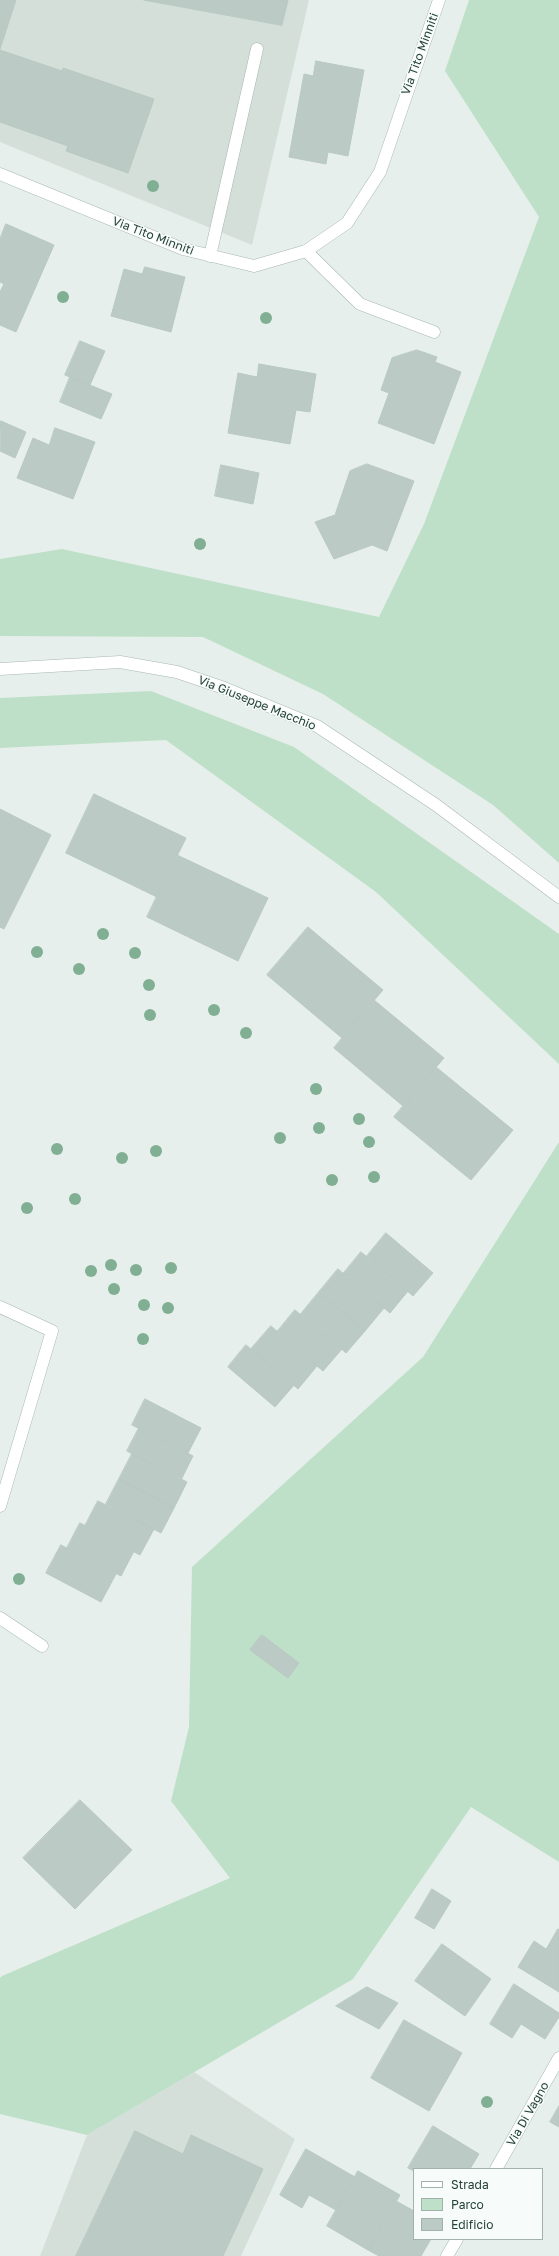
<!DOCTYPE html>
<style>
body{margin:0}
#map{position:relative;width:559px;height:2256px;overflow:hidden;background:#e6efeb;font-family:"Golos Text",sans-serif}
canvas{display:block}
.legend{position:absolute;left:413px;top:2168px;width:130px;height:72px;box-sizing:border-box;background:#f7fbf9;border:1px solid #a3b1ad;margin:0;padding:5px 7px;list-style:none;font-size:12px;color:#24423a}
.legend li{display:flex;align-items:center;gap:8px;height:20px}
.legend b{width:20px;border:1px solid #a3b1ad}
</style>
<div id="map">
<canvas width="559" height="2256"></canvas>
<ul class="legend">
<li><b style="height:5px;background:#fff"></b>Strada</li>
<li><b style="height:11px;background:#bfe0c8"></b>Parco</li>
<li><b style="height:11px;background:#bbcac4"></b>Edificio</li>
</ul>
</div>
<script>
const ctx = document.querySelector('canvas').getContext('2d');
ctx.lineJoin = 'round';
function paint(path, color) {
  ctx.fillStyle = color;
  ctx.fill(path, 'evenodd');
}
function trace(path, color, width, dash) {
  ctx.strokeStyle = color;
  ctx.lineWidth = width;
  ctx.lineCap = dash ? 'butt' : 'round';
  ctx.setLineDash(dash || []);
  ctx.stroke(path);
}
function write(font, color, halo, rows, align = 'center') {
  ctx.font = font + ' "Golos Text",sans-serif';
  ctx.lineWidth = 3;
  ctx.setLineDash([]);
  ctx.textBaseline = 'middle';
  ctx.strokeStyle = halo;
  ctx.fillStyle = color;
  for (const [text, x, y, turn = 0] of rows) {
    ctx.save();
    ctx.translate(x, y);
    ctx.rotate((+turn || 0) * Math.PI / 180);
    ctx.textAlign = isNaN(turn) ? turn : align;
    if (halo) ctx.strokeText(text, 0, 0);
    ctx.fillText(text, 0, 0);
    ctx.restore();
  }
}
const built = new Path2D(`
 M0 0H309L252 245 0 142Z
 M194 2072 295 2139 241 2256H40L87 2135Z`);
const green = new Path2D(`
 M469 0H559V863L493 805 323 694 203 637 0 636V559L62 549 379 617 424 524 539 217 445 71Z
 M151 691 294 747 559 934V1064L376 892 166 740 0 748V698Z
 M559 1142V1862L471 1807 353 1979 87 2135 0 2114V1978L2 1976 230 1878 171 1801 189 1727 192 1567 423 1357Z`);
const building = new Path2D(`
 M0 0H16L0 49Z
 M144 0H288L282 25Z
 M0 50 62 71 63 68 154 99 128 173 66 151 68 146 0 122Z
 M316 61 364 70 348 156 328 152 326 164 289 157 304 74 313 76Z
 M6 224 54 245 16 332 0 325V292L4 284 0 282V239Z
 M145 267 185 277 171 332 111 316 124 269 142 274Z
 M80 341 105 351 90 385 65 375Z
 M417 350 437 357 435 362 461 372 434 444 378 423 389 393 381 390 392 358Z
 M259 364 316 374 310 412 296 410 290 444 228 433 238 373 257 377Z
 M70 377 112 394 101 419 60 402Z
 M1 421 26 432 15 458 0 451Z
 M55 428 95 442 73 499 17 478 33 438 49 445Z
 M367 464 414 481 387 551 372 545 334 559 315 522 335 515 350 471Z
 M221 465 259 473 253 504 215 496Z
 M94 794 186 838 157 897 66 853Z
 M0 809 51 835 4 929 0 927Z
 M177 855 268 898 238 961 147 917Z
 M308 927 383 990 342 1038 267 975Z
 M374 1000 444 1058 403 1106 334 1048Z
 M436 1067 513 1130 471 1180 394 1117Z
 M386 1233 433 1273 413 1296 367 1256Z
 M361 1252 408 1291 390 1313 343 1274Z
 M338 1269 384 1308 365 1331 319 1292Z
 M319 1292 365 1331 346 1353 301 1314Z
 M295 1310 342 1349 323 1371 277 1332Z
 M271 1326 317 1366 298 1389 251 1349Z
 M246 1345 294 1385 275 1407 228 1367Z
 M145 1399 201 1428 188 1453 132 1425Z
 M139 1428 193 1456 181 1480 127 1451Z
 M132 1454 187 1482 174 1508 119 1479Z
 M119 1479 174 1508 161 1533 106 1504Z
 M98 1501 154 1529 140 1555 85 1526Z
 M80 1523 134 1551 121 1576 67 1548Z
 M61 1545 116 1574 101 1602 46 1573Z
 M262 1635 299 1663 288 1678 250 1650Z
 M80 1800 132 1850 75 1909 23 1858Z
 M432 1889 451 1901 434 1929 415 1918Z
 M558 1929 559 1930V1992L518 1967 534 1941 546 1949Z
 M442 1944 491 1979 465 2016 415 1981Z
 M514 1984 559 2013V2017L545 2039 521 2024 512 2038 490 2024Z
 M367 1987 398 2003 379 2029 336 2006Z
 M404 2020 462 2053 429 2111 371 2078Z
 M559 2106V2127L550 2122Z
 M433 2126 479 2154 470 2169H414V2171L408 2168Z
 M135 2131 183 2154 191 2135 263 2169 223 2256H76Z
 M306 2149 355 2177 336 2210 309 2195 302 2208 280 2195Z
 M358 2171 400 2195 368 2250 327 2226Z
 M396 2201 414 2211V2239H431L421 2256H379L368 2250Z`);
const service = new Path2D(`
 M306 251 360 304 434 332
 M210 256 257 49`);
const minor = new Path2D(`
 M0 174 183 249 254 266 306 251 347 223 380 172 439 0
 M0 1307 52 1331 0 1506
 M0 1618 42 1646
 M496 2169 559 2058
 M447 2256 457 2239`);
const tertiary = new Path2D(`
 M0 669 120 662 177 672 224 688 317 726 436 805 559 897`);
const trees = [
 [153,186],
 [63,297],
 [266,318],
 [200,544],
 [103,934],
 [37,952],
 [135,953],
 [79,969],
 [149,985],
 [214,1010],
 [150,1015],
 [246,1033],
 [316,1089],
 [359,1119],
 [319,1128],
 [280,1138],
 [369,1142],
 [57,1149],
 [156,1151],
 [122,1158],
 [374,1177],
 [332,1180],
 [75,1199],
 [27,1208],
 [111,1265],
 [171,1268],
 [136,1270],
 [91,1271],
 [114,1289],
 [144,1305],
 [168,1308],
 [143,1339],
 [19,1579],
 [487,2102]
];
const streetNames = [
 ["Via Tito Minniti",420,54,-70],
 ["Via Tito Minniti",153,236,21],
 ["Via Giuseppe Macchio",257,703,22],
 ["Via Di Vagno",528,2114,-60]
];
paint(built, '#d4dfda');
paint(green, '#bfe0c8');
paint(building, '#bbcac4');
trace(building, '#b8c9c2', 1);
trace(service, '#a8b8b2', 13);
trace(minor, '#a8b8b2', 13);
trace(tertiary, '#a8b8b2', 13);
trace(service, '#fff', 12);
trace(minor, '#fff', 12);
trace(tertiary, '#fff', 12);
ctx.fillStyle = '#80af93';
for (const [x, y] of trees) {
  ctx.beginPath();
  ctx.arc(x, y, 6, 0, 2 * Math.PI);
  ctx.fill();
}
write('12px', '#24423a', '#f7fbf9', streetNames);
</script>
